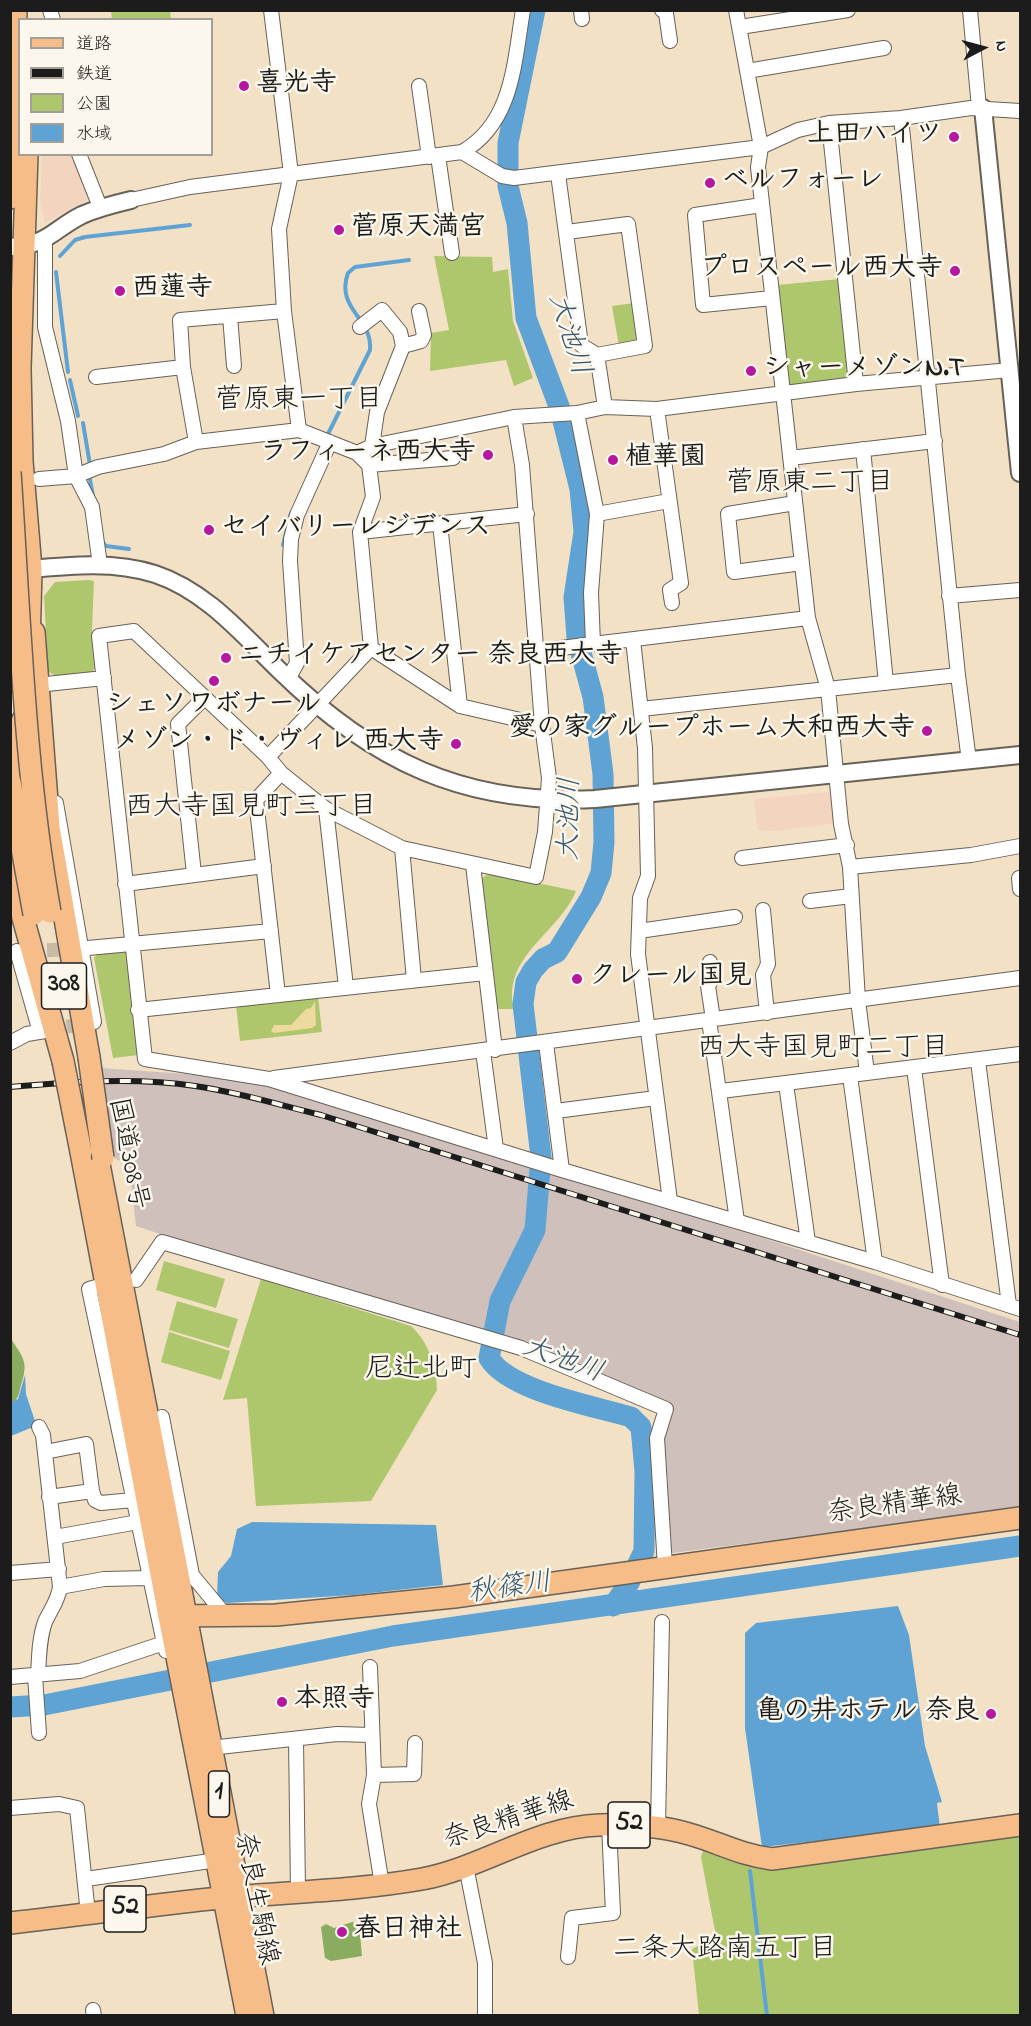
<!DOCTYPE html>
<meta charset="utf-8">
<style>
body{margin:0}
#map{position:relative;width:1031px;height:2026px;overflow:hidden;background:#f3e1c6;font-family:"Indie Flower","Klee One",sans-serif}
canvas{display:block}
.frame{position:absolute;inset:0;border:12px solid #1c1c1c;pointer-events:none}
.legend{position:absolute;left:18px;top:18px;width:195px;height:138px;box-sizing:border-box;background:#fbf7ec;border:2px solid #a29f99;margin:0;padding:8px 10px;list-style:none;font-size:18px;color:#1c1c1c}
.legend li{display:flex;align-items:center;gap:12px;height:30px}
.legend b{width:30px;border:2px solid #a29f99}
.north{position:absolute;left:953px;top:18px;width:60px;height:60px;-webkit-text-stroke:4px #fbf7ec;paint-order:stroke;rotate:84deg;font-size:16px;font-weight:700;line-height:24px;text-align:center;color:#1c1c1c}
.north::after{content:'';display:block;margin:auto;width:21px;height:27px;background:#1c1c1c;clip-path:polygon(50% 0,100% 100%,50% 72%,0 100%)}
</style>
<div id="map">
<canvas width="1031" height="2026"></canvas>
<div class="frame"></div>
<ul class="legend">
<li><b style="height:8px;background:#f7bd88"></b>道路</li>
<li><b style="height:8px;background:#1c1c1c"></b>鉄道</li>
<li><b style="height:16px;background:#aec76d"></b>公園</li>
<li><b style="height:16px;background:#5ea3d3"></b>水域</li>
</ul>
<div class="north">N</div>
</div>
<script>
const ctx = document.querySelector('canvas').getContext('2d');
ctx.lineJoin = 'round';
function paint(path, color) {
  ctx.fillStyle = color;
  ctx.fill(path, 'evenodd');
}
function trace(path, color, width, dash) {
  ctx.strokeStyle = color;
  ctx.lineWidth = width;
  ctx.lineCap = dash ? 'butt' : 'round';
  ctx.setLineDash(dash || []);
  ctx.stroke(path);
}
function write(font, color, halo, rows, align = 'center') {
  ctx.font = font + ' "Indie Flower","Klee One",sans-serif';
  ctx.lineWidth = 5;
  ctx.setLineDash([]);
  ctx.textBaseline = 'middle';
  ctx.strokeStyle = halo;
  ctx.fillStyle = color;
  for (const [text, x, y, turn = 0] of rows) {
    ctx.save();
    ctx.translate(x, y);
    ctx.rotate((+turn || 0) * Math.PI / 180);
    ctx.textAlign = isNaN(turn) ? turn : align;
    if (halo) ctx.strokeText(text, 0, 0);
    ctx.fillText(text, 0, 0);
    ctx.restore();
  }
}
const built = new Path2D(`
 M42 155H73L91 198 45 223 40 203Z
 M828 792 834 797 837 823 775 831 758 830 754 799Z`);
const industrial = new Path2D(`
 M100 1068 187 1074 272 1085 754 1235 1020 1322V1508L673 1553 669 1549 666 1518 668 1480 661 1438 671 1407 631 1390 136 1226 129 1165 114 1158Z`);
const green = new Path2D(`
 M111 11H170L171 19H112Z
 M434 256 492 257 493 272 508 269 513 321 533 378 514 386 506 360 430 371 431 333 449 330Z
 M840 279 850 375 843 382 794 387 786 380 777 285Z
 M634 303 639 338 632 345 619 346 612 306Z
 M88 580 94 581 92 629 96 667 89 675 58 678 48 671 44 596 55 582Z
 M489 873 576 891C559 933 501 957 514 1009H497L494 993 481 879Z
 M128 949 139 1055 113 1058 94 958 98 953Z
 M318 996 322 1032 240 1041 236 1005Z
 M164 1261 225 1279 216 1308 156 1290Z
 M261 1279 411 1326C429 1343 436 1365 437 1390L371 1501 256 1506 247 1398 223 1400Z
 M177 1301 238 1319 229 1348 169 1330Z
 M169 1332 230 1351 221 1380 161 1362Z
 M1020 1832V2015H699L692 1949 716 1936 701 1857 704 1848 757 1861Z`);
const forest = new Path2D(`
 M10 1337C23 1358 29 1361 21 1385 19 1392 19 1398 13 1402H10Z
 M352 1922 359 1923 362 1956 331 1961 325 1958 321 1927 326 1924 334 1928Z`);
const sand = new Path2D(`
 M315 1001 316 1025 312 1028 274 1033 271 1031 274 1025H291L306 1009 311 1008Z`);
const water = new Path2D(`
 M25 1375 26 1394 35 1421 33 1427 11 1436V1402L18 1399Z
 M252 1522 436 1525 443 1585 353 1595 227 1603 217 1598 218 1572 231 1556 237 1529Z
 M898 1606 909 1635 925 1746 942 1802 937 1803 940 1828 762 1847 745 1728V1633L756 1623Z`);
const stream = new Path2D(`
 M60 256 75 240 85 237 190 225
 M56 272 68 372
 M70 380 78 416
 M83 423 90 465
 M326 438 370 350C373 318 335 309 348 273L355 267 409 260
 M89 474 93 496
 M101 541 106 546 129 549
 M283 545 291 513
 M750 1871 767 2016`);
const river = new Path2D(`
 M535 10 508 143V186L517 223 526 318 560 409 580 489 584 532 574 597 577 638 593 697 603 774 604 842 601 873 591 897 557 952 543 959 533 970 526 982 523 1004 541 1157 535 1230 500 1301 489 1358C509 1391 594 1406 631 1417L641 1427 645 1471 644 1551 629 1583 613 1606
 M10 1707 44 1705 393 1636 1020 1546`);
const minorTunnel = new Path2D(`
 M26 951 76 949
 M46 1030 90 1023`);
const minor = new Path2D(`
 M50 10 53 20
 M271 10 291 174 279 229 284 311 299 430
 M581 10 582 19
 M662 10 666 13 670 41
 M736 10 761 147 758 167 808 618 828 689 841 824 850 867 858 1000 867 1073
 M970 10 979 108
 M740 27 848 10
 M747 71 884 48
 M419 86 429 157
 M829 123 856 384
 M462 152 502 176 514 178 761 147 798 130 829 123 901 118 971 108 1020 111
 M79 154 100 207
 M438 156 452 253
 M558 174 581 345 597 355 645 346 628 224 567 232
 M131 200 190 187 462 152C513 123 514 63 523 10
 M762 205 695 215 703 305 772 298
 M45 240V327L68 421 76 476 92 507 100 565
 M230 316 234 366
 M360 327 382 310 400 332 403 346 377 412 372 446
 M403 346 421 341 424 335 419 311
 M597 355 605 407
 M96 377 183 367
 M657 409 681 583 670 590 672 603
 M577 413 597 514 591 593 593 644 808 618
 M514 417 522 465 542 725 549 778 545 832 536 877 402 848 326 809 281 773 268 757 134 631 99 636 145 1059 269 1079 562 1170 875 1262 1020 1309
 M196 442 183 367 180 320 284 311
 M863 449 886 683
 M790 458 935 441
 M369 465 453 458
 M39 479 76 476 98 467 164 454 196 442 299 430 357 453 372 446 514 417 577 413 605 407 657 409 856 384 1010 370
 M795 503 728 514 734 572 802 563
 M597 514 669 501
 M440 524 460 706
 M360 532 527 514
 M949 596 1020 590
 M633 640 645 748 648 876 640 898 638 954 670 1201
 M371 648 460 706 542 725
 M537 651 593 644
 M958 675 969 761
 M288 679 297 663 290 561 291 539 297 515 330 442
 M37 685 104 678
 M641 709 958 675 901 118
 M268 757 371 648 360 532 373 497 369 465 357 453
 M56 803 94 1022H92
 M326 809 346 987
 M402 848 414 980
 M742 858 847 845
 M473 865 495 1050
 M850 867 971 855 1020 846
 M194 874 178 724 203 699
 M1019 878 1020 889
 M125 884 264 866
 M810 901 851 896
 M763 910 768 964 763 975 767 1013
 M639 931 735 917
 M77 949 271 931
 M17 951 40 1032
 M710 962 713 977 708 986 713 1019
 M278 995 256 800 281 773
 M138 1010 485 973
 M709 1020 737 1221
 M10 1043 27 1034 45 1031
 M546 1043 562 1170
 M483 1051 496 1149
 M978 1061 1009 1305
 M914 1068 942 1285
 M850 1076 875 1262
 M274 1078 1020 978
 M786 1084 808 1242
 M721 1091 1020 1054
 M556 1111 656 1098
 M136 1280 162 1242 521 1348 666 1409 657 1438 665 1567
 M96 1287 89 1289 164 1643
 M162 1417 192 1575 226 1616
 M45 1452 86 1444 92 1491 49 1497
 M92 1491 95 1500 101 1503 133 1500
 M55 1537 138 1522
 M10 1573 59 1569
 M60 1587 104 1579 149 1578
 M370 1667 374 1775 369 1804 382 1885
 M35 1676 39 1733
 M38 1676C39 1658 39 1639 45 1622 51 1609 58 1601 60 1587L43 1435 39 1427
 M10 1677 80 1671 164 1643 166 1651
 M296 1739 298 1892
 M210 1748 337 1734 371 1735
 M374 1775 414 1774 415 1743
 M10 1808 59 1804 77 1808 88 1914
 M658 1827 662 1622
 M466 1866 485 1963V2016
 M86 1879 217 1860
 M568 1957 572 1918 613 1913 609 1825
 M93 2010 94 2016`);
const tertiary = new Path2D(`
 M983 108 1020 473
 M10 247C49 245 52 230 82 215 98 208 114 204 131 200
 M20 570C65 566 111 560 155 574 206 591 241 633 279 670 372 761 463 805 595 799L1020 755`);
const primary = new Path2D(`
 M186 1616 263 2016
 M10 1923C74 1916 137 1907 200 1900 274 1892 348 1892 422 1879 482 1868 537 1827 599 1825 630 1824 660 1825 689 1834 718 1842 740 1855 772 1859L1020 1825
 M247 2016 169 1616 276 1615 454 1597 1020 1518`);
const trunk = new Path2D(`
 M27 154 20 368 22 461 31 569 29 648
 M10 198 16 10
 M34 632 49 827 89 1057
 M10 788 22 721
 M10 855 23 918 63 1061
 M81 1152 169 1616
 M98 1159 186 1616`);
const rail = new Path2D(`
 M10 1087C71 1082 134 1077 195 1086 238 1092 279 1105 321 1115L1020 1335`);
const trunkBridge = new Path2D(`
 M10 472C20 619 24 767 50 912
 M10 782 34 914
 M89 1057 103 1158
 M63 1061 81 1152`);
const markers = [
 [244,86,6,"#b5179e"],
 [954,137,6,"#b5179e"],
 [710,183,6,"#b5179e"],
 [339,230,6,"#b5179e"],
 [955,271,6,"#b5179e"],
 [120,291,6,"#b5179e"],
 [751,371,6,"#b5179e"],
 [488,455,6,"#b5179e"],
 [613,460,6,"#b5179e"],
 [209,530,6,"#b5179e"],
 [226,658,6,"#b5179e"],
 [214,681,6,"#b5179e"],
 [927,731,6,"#b5179e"],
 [456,744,6,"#b5179e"],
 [577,979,6,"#b5179e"],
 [282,1702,6,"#b5179e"],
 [991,1714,6,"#b5179e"],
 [342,1932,6,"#b5179e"]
];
const shields = [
 [64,986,45],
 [219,1794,21],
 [629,1825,42],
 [125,1909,42]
];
const shieldNames = [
 ["308",64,986],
 ["1",219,1794],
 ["52",629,1825],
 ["52",125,1909]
];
const poiNames = [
 ["喜光寺",256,86],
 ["上田ハイツ",942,137,"right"],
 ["ベルフォーレ",722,183],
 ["菅原天満宮",351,230],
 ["プロスペール西大寺",943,271,"right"],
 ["西蓮寺",132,291],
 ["シャーメゾンN.T",763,371],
 ["ラフィーネ西大寺",476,455,"right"],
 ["植華園",625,460],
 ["セイバリーレジデンス",221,530],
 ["ニチイケアセンター 奈良西大寺",238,658],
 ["シェソワボナール",214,707,"center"],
 ["愛の家グループホーム大和西大寺",915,731,"right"],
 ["メゾン・ド・ヴィレ 西大寺",444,744,"right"],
 ["クレール国見",589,979],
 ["本照寺",294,1702],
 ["亀の井ホテル 奈良",979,1714,"right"],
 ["春日神社",354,1932]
];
const streetNames = [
 ["国道308号",126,1154,79],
 ["奈良精華線",895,1507,-8],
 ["奈良精華線",509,1822,-18],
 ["奈良生駒線",254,1899,79]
];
const waterNames = [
 ["大池川",567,335,73],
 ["大池川",572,819,-89],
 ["大池川",562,1362,20],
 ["秋篠川",510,1590,-8]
];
const neighbourhoodNames = [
 ["菅原東一丁目",299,402],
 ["菅原東二丁目",810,485],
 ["西大寺国見町三丁目",251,809],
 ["西大寺国見町二丁目",823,1050],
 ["尼辻北町",421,1371],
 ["二条大路南五丁目",725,1951]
];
paint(built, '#f3d4bf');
paint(industrial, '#cfc0bb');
paint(green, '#aec76d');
paint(forest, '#8aac60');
paint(sand, '#eeda9e');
paint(water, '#5ea3d3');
trace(stream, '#5ea3d3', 4);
trace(river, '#5ea3d3', 21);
trace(minorTunnel, '#c8baa4', 14, [14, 7]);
trace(minor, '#676158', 16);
trace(tertiary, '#676158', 20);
trace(primary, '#676158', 24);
trace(trunk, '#676158', 24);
trace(minor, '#fff', 14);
trace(tertiary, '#fff', 16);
trace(primary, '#f7bd88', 21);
trace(trunk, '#f7bd88', 21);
trace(rail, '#1c1c1c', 6);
trace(rail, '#fbf7ec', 4, [11]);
trace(trunkBridge, '#676158', 24, []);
trace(trunkBridge, '#f7bd88', 21);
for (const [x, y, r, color] of markers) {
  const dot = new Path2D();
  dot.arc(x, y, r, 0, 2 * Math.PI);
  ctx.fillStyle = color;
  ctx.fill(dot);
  trace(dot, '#fbf7ec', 2);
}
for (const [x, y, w] of shields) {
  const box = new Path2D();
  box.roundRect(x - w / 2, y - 23, w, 46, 4.5);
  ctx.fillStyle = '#fbf7ec';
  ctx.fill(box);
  trace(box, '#1c1c1c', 1.5);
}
write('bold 26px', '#1c1c1c', null, shieldNames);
write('bold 27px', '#1c1c1c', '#fbf7ec', poiNames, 'left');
write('27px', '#1c1c1c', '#fbf7ec', streetNames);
write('italic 28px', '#3a596e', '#fbf7ec', waterNames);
write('28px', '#1c1c1c', '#fbf7ec', neighbourhoodNames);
</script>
